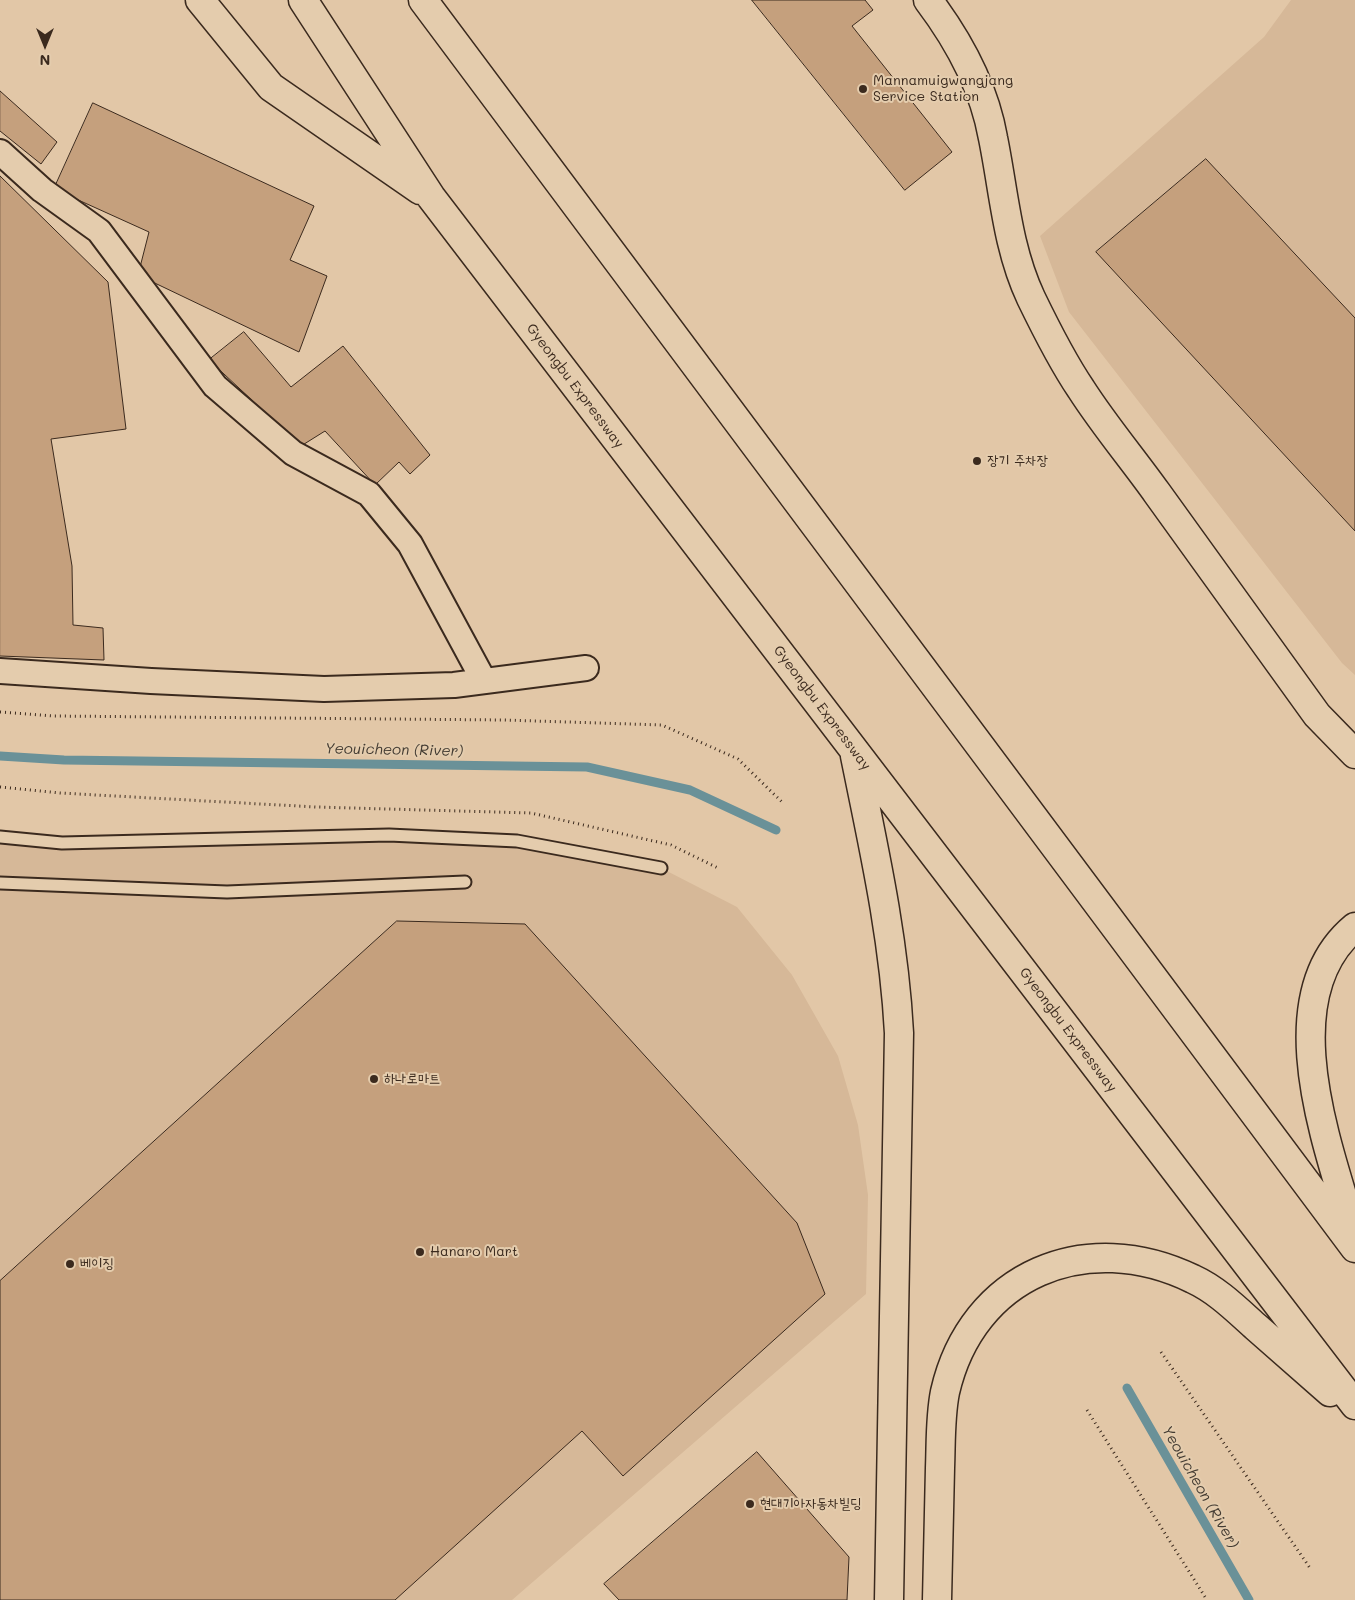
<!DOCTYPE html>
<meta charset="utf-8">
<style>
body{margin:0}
#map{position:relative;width:1355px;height:1600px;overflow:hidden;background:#e2c7a7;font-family:Mali,sans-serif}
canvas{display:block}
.north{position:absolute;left:20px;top:20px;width:50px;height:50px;-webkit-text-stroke:4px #e4ccad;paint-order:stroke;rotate:180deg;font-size:14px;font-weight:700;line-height:20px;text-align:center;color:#3b2a1e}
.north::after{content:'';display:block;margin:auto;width:18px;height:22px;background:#3b2a1e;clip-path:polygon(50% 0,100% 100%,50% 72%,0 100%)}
</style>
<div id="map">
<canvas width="1355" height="1600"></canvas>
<div class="north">N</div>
</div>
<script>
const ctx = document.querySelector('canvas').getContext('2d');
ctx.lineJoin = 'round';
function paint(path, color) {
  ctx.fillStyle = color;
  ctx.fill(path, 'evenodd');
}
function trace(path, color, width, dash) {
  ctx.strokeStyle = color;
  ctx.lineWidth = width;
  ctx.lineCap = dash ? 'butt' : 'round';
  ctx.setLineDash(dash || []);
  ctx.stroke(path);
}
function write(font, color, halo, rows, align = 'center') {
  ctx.font = font + ' Mali,"Poor Story",sans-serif';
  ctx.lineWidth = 4;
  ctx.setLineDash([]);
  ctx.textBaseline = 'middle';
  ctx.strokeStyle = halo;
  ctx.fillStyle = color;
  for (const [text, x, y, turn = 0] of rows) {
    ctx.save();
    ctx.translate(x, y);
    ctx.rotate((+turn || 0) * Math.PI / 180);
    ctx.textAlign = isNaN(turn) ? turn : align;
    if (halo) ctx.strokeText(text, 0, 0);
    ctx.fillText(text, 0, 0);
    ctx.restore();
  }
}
const built = new Path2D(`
 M1291 0H1355V675L1342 663 1069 312 1040 236 1264 37Z
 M389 835 517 841 661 868 737 907 792 975 838 1056 858 1125 868 1195 866 1294 512 1600H0V837L62 843Z`);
const stream = new Path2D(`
 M0 756 64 760 587 767 690 790 776 830
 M1127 1388 1249 1600`);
const building = new Path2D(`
 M752 0H865L873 10 852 26 952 152 905 190Z
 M0 91 57 142 41 164 0 131Z
 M93 103 314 206 290 260 327 276 299 352 138 275 149 232 54 189Z
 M1206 159 1355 318V531L1096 252Z
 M0 176 108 282 126 429 51 439 72 566 73 625 103 628 104 660 0 656Z
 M244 332 291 387 343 346 430 455 410 474 399 462 375 485 325 431 301 446 209 360Z
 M397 921 525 924 797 1223 825 1294 623 1476 582 1431 395 1600H0V1281Z
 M757 1452 849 1557 847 1600H619L604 1584Z`);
const path = new Path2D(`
 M0 712 54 716 504 720 662 725 738 759 783 803
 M0 787 60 793 316 807 531 813 671 845 718 868
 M1161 1352 1310 1568
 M1087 1410 1207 1600`);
const service = new Path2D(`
 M0 837 62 843 389 835 517 841 661 868
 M0 883 227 892 465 882`);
const minor = new Path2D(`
 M0 152 42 190 99 231 215 386 293 453 369 494 410 544 484 681
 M0 671 151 681 324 689 454 685 586 668`);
const motorway = new Path2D(`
 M200 0 271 87 420 190
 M303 0 431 197 1355 1405
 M423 0 1355 1248
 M928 0C959 41 984 87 993 138 1004 192 1007 247 1031 298 1046 329 1062 361 1081 389 1104 425 1132 458 1157 493 1210 567 1263 641 1317 715L1355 754
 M855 756C874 849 894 938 899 1033L889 1600
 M1355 1238C1330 1151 1269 998 1355 927
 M937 1600C938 1556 939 1512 940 1468 941 1443 940 1417 945 1392 972 1274 1086 1227 1193 1279 1217 1290 1236 1309 1256 1327 1280 1348 1305 1370 1330 1392`);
const markers = [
 [863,89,5,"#3b2a1e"],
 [977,461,5,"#3b2a1e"],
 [374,1079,5,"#3b2a1e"],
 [420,1252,5,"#3b2a1e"],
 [70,1264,5,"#3b2a1e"],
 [750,1504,5,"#3b2a1e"]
];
const poiNames = [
 ["Mannamuigwangjang",873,81],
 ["Service Station",873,97],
 ["장기 주차장",987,461],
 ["하나로마트",384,1079],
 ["Hanaro Mart",430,1252],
 ["베이징",80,1264],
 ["현대기아자동차빌딩",760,1504]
];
const streetNames = [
 ["Gyeongbu Expressway",575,386,53],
 ["Gyeongbu Expressway",822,708,53],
 ["Gyeongbu Expressway",1068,1030,53]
];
const waterNames = [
 ["Yeouicheon (River)",394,750,1],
 ["Yeouicheon (River)",1200,1487,60]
];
paint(built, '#d6b898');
trace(stream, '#6a9198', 9);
paint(building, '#c5a07d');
trace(building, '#3b2a1e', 1);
trace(service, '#3b2a1e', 15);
trace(minor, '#3b2a1e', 28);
trace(motorway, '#3b2a1e', 31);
trace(path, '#3b2a1e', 3, [1, 4]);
trace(service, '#e4ccad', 11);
trace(minor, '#e4ccad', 24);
trace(motorway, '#e4ccad', 28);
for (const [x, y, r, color] of markers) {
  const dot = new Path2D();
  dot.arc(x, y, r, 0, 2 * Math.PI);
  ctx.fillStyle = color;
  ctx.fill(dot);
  trace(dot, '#e4ccad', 2);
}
write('14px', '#3b2a1e', '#e4ccad', poiNames, 'left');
write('14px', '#3b2a1e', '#e4ccad', streetNames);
write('italic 15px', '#433b32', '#e4ccad', waterNames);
</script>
